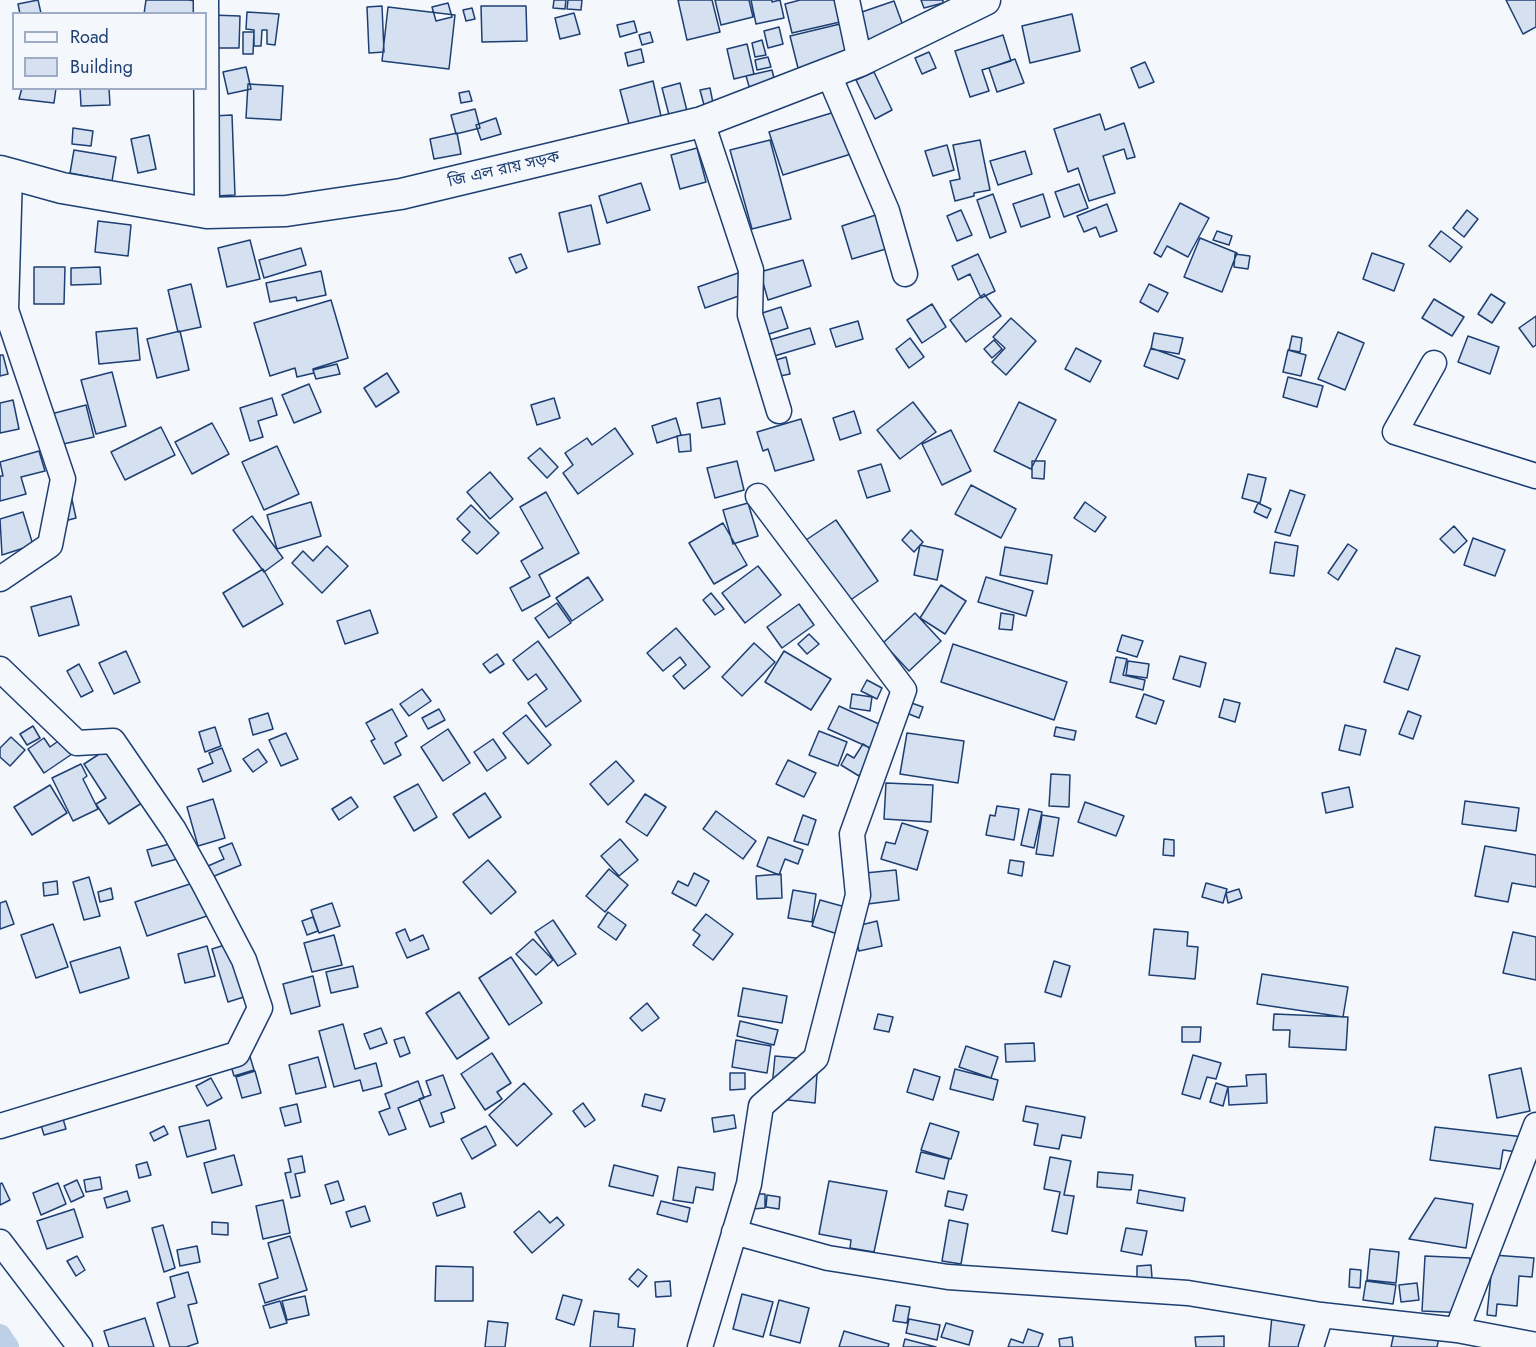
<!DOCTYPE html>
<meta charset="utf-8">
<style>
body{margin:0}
#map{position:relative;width:1536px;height:1347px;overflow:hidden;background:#f4f7fb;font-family:Jost,sans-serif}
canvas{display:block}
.legend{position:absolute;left:12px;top:12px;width:195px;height:78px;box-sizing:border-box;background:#f4f7fb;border:2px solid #9eadc5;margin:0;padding:8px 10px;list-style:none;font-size:18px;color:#1d3f73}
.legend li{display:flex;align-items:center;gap:12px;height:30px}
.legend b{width:30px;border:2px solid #9eadc5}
</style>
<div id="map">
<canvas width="1536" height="1347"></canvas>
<ul class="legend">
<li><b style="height:8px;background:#f4f7fb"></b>Road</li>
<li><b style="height:16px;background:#d5e0f0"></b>Building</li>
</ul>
</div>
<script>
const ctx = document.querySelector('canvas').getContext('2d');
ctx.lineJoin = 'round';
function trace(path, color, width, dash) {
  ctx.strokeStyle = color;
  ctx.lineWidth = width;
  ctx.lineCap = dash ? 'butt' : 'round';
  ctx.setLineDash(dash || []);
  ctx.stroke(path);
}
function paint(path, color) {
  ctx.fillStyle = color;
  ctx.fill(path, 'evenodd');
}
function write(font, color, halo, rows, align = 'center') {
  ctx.font = font + ' Jost,"Noto Sans Bengali",sans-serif';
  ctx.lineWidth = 4.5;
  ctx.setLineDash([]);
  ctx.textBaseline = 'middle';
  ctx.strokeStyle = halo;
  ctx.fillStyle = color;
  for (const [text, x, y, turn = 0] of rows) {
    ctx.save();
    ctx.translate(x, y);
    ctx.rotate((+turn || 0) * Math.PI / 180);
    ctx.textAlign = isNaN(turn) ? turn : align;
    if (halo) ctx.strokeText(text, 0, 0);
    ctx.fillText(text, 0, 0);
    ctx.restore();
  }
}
const canal = new Path2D(`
 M0 1335 8 1347`);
const building = new Path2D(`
 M38 0 41 13 20 14 18 4Z
 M146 0H188L214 3 206 14H144Z
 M554 0H566L565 9 553 8Z
 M568 0H582L581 10 567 9Z
 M678 0H712L720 32 687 40Z
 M715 0H749L753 17 721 25Z
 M751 0H772V2L780 0 784 18 756 24Z
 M800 0H835L840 22 792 33 785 4Z
 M921 0H943V3L924 8Z
 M1506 0H1536V27L1523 34Z
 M894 1 906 34 870 47 859 13Z
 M448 3 452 17 436 21 432 7Z
 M382 6 384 52 369 53 367 7Z
 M481 6H526L527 41 482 42Z
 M388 7 455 15 449 69 382 61Z
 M472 8 475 19 466 21 463 10Z
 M247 12 279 14 275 45 267 44V30H262L261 46H254V30L246 29Z
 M574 13 580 34 560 39 555 18Z
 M1072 14 1080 51 1030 63 1022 26Z
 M211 15 240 16 239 48H211Z
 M634 21 637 32 620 37 617 25Z
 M840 24 849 60 799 72 790 36Z
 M779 27 783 44 768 48 764 31Z
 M243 32H254L253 54H243Z
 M650 32 653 42 642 45 639 35Z
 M1003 35 1011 61 982 70 989 91 970 97 955 51Z
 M762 40 766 55 755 57 752 43Z
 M747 44 754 74 734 79 727 49Z
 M641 49 644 62 628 66 625 53Z
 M929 52 936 68 922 74 915 58Z
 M768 57 771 67 757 70 755 60Z
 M1015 59 1024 83 997 92 989 68Z
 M1145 62 1154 82 1139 88 1131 68Z
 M246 67 251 89 228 94 223 72Z
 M772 70 776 87 751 93 746 76Z
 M874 72 892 110 875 119 856 80Z
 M653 81 661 116 629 124 620 90Z
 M680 83 687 111 669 115 662 88Z
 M248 84 283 86 281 120 246 118Z
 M22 88H56L54 103 19 99Z
 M80 88H109L110 105 81 106Z
 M710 88 713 103 704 105 700 90Z
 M469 91 472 101 461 103 459 93Z
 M475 109 480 128 456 134 451 115Z
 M838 111 851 154 783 175 769 132Z
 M1100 114 1105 130 1124 123 1135 157 1127 159 1124 149 1103 156 1115 193 1089 201 1078 168 1068 172 1054 129Z
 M232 115 235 195 216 196 213 116Z
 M496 118 501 134 481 140 476 125Z
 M73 128 93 131 91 146 72 144Z
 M457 133 461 154 434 159 430 139Z
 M149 135 156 169 138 173 131 139Z
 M770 140 791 219 752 229 730 150Z
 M980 140 990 190 974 193V196L955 201 950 181 960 179 953 145Z
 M947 145 954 170 933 176 925 151Z
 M697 148 706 182 680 189 671 155Z
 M74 150 116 157 112 181 70 173Z
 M1025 151 1032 174 998 185 990 161Z
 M641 183 650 210 607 223 599 196Z
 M1079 184 1088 208 1064 217 1055 192Z
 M993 194 1006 232 990 238 977 200Z
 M1043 194 1050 217 1021 227 1013 204Z
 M1180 203 1209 218 1188 257 1167 246 1161 257 1154 253Z
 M1107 204 1117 231 1100 237 1096 227 1084 232 1077 216Z
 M591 205 600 244 568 252 559 213Z
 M961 210 972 235 957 241 947 216Z
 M1467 210 1478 219 1464 237 1453 228Z
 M885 212 896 246 852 259 842 226Z
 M98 221 131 225 128 256 95 252Z
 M1217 231 1232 236 1229 245 1213 240Z
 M1441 231 1462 247 1450 262 1429 246Z
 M1200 238 1237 253 1222 292 1184 277Z
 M250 240 260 279 227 287 218 248Z
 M301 248 306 265 264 278 259 260Z
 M1372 253 1404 264 1394 291 1363 279Z
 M521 254 527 268 516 273 509 258Z
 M978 254 995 291 981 298 970 274 958 280 952 266Z
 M1235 254 1250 256 1248 269 1234 267Z
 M803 260 811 286 768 300 760 272Z
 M34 267H65L64 304H34Z
 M100 267 101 284 71 285V268Z
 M321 271 326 295 297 301 296 297 270 302 266 283Z
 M741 272 747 293 705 308 698 287Z
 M191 284 201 327 178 332 168 290Z
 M1149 284 1168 293 1158 312 1140 302Z
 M984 294 1001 316 966 342 950 320Z
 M1491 294 1505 303 1492 323 1478 314Z
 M1434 299 1464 317 1452 336 1422 318Z
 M331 300 348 358 313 369 314 373 297 377 295 368 270 376 254 323Z
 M932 304 946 327 922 343 907 320Z
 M781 307 788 328 763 336 756 315Z
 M1536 316V345L1533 347 1519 328Z
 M1011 318 1036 341 1006 375 992 362 1005 348 993 337Z
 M858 321 863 339 836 347 830 329Z
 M137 328 140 360 99 364 96 332Z
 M810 328 815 344 771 357 766 341Z
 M180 331 189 370 157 378 147 339Z
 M1338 332 1364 343 1345 390 1318 379Z
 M1154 333 1183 338 1179 354 1151 349Z
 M1292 336 1302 338 1300 352 1289 350Z
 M1468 336 1499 347 1490 374 1458 362Z
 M910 338 924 357 909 368 896 349Z
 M994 340 1002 349 992 358 984 349Z
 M1076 348 1101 361 1090 382 1065 369Z
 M1151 348 1185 360 1178 379 1144 366Z
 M1288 350 1306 355 1301 376 1283 372Z
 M0 355H3L8 374 0 376Z
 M786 357 790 374 780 376 776 360Z
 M337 364 340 374 316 379 313 370Z
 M112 372 126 426 96 434 81 380Z
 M387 373 399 392 376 407 364 388Z
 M1288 377 1323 386 1317 407 1283 397Z
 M309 384 321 412 294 423 282 395Z
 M272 398 277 415 258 421 263 437 250 441 240 408Z
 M554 398 560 418 537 425 531 405Z
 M720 398 725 424 702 428 697 403Z
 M13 400 19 429 0 433V403Z
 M913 402 936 432 900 459 877 430Z
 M1019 402 1056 420 1031 469 994 451Z
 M86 405 94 437 59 445 51 414Z
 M854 411 861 433 840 440 833 418Z
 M676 418 681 435 657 443 652 426Z
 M801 419 814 460 775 471 768 449 763 451 757 432Z
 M212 423 229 454 192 474 175 442Z
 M161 427 175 455 125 480 111 452Z
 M615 428 633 454 578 494 563 473 573 465 565 453 587 438 592 445Z
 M951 430 971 471 942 485 922 444Z
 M690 434 691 451 679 452 677 436Z
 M277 446 299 494 264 510 242 462Z
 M540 448 558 467 547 478 528 458Z
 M39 451 45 471 21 477 26 494 0 501V476H3L0 462Z
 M737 461 744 490 715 498 707 468Z
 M1032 461H1045L1044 479 1032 478Z
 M881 464 890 491 867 498 858 471Z
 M490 472 513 499 490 519 467 492Z
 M1248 474 1266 478 1260 503 1242 498Z
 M971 485 1016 509 1001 538 955 514Z
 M1290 490 1305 495 1290 536 1275 532Z
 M546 492 579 553 539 575 550 596 522 611 510 588 530 577 521 561 543 548 520 507Z
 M71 495 76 518 61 522Z
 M311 502 321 536 277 549 267 515Z
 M1085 502 1106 517 1095 532 1074 518Z
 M748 503 758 536 733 544 723 510Z
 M1258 503 1271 509 1267 518 1254 512Z
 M471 505 499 533 477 554 462 540 470 532 457 519Z
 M23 512 33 545 2 555 0 519Z
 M252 516 283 558 264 572 233 530Z
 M836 520 878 581 849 601 806 540Z
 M723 523 747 565 714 584 689 543Z
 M1454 526 1467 541 1454 553 1440 539Z
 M911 530 923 542 914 552 902 540Z
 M1473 538 1505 550 1495 576 1464 565Z
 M1275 542 1298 546 1294 576 1270 573Z
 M1348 544 1357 550 1338 580 1328 573Z
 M920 545 943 550 937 580 914 575Z
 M327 546 348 566 322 593 292 563 303 551 313 561Z
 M1005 547 1052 555 1047 584 1000 575Z
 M758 566 781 595 745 623 722 593Z
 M263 569 283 604 243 627 223 593Z
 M588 577 603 600 572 621 556 598Z
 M986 577 1033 591 1026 616 978 602Z
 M941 585 966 601 945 634 920 618Z
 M711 593 724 609 715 615 703 600Z
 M71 596 79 625 39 636 31 607Z
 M557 603 571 623 549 638 535 618Z
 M799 604 814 625 782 648 767 627Z
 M370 610 378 633 345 644 337 621Z
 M915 613 941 641 909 671 883 643Z
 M1001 613 1014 615 1012 630 999 629Z
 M676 628 710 667 684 689 673 676 686 665 680 657 663 671 647 653Z
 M809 634 819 644 807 654 798 644Z
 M1122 635 1143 641 1137 657 1117 651Z
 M538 641 581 701 546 727 528 703 547 689 536 674 528 680 513 660Z
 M754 643 775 662 742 696 722 677Z
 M953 644 1067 682 1054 720 941 682Z
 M1396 648 1420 656 1408 690 1384 682Z
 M126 651 140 682 114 694 99 663Z
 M784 651 831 679 811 710 765 682Z
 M497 654 504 664 490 673 483 664Z
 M1180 656 1206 663 1200 687 1173 679Z
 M1116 657 1127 659 1123 675 1145 680 1143 690 1110 682Z
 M1128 661 1149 664 1147 678 1126 675Z
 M79 664 93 691 81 697 67 671Z
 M867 680 882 688 877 699 861 691Z
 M422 689 431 701 409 716 400 704Z
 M852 694 872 697 870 711 850 708Z
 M1144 694 1164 701 1156 724 1136 717Z
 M1224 699 1240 703 1235 722 1219 717Z
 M903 700 923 707 919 718 899 710Z
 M839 706 888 728 877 751 828 729Z
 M392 709 407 736 395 743 401 755 384 764 371 741 375 739 366 723Z
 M439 709 445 720 428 729 422 718Z
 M1408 711 1421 716 1413 739 1399 734Z
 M268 713 273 729 253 735 249 719Z
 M526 715 551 745 528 764 503 733Z
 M1345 725 1366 730 1360 755 1339 750Z
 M33 726 40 738 27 745 20 734Z
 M215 727 221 746 205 752 199 732Z
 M1056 727 1076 731 1074 740 1054 736Z
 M448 729 470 763 443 781 421 747Z
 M819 731 847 742 838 766 809 755Z
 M286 733 298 759 281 766 269 740Z
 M907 733 964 741 958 783 900 774Z
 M11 737 25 750 10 766 0 757V748Z
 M44 738 50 747 61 739 72 754 44 773 28 749Z
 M493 739 506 758 487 771 474 752Z
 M863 744 874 751 859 776 841 765 847 754 854 758Z
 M110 747 145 801 109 824 96 804 106 798 84 764Z
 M222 748 231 771 203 782 198 769 213 763 209 753Z
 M258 749 267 762 253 772 243 759Z
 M788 760 816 773 804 797 776 784Z
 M616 761 634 781 608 805 590 784Z
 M81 764 87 776 83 779 98 809 73 821 52 778Z
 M1051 774 1070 775 1069 807 1049 806Z
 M886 783 933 785 931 822 884 819Z
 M418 784 437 817 414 831 394 797Z
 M50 785 67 813 32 835 14 807Z
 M1349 787 1353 807 1326 813 1322 793Z
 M485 793 501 817 469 838 453 814Z
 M645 794 666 807 647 836 626 822Z
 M351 797 358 807 339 820 332 809Z
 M213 799 225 838 198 846 187 807Z
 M1465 801 1519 808 1516 831 1462 824Z
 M1085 802 1124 816 1116 836 1078 822Z
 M997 806 1019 809 1014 840 986 835 990 815 995 816Z
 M1029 809 1042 812 1034 848 1021 845Z
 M716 811 756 841 743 859 703 829Z
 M803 815 816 820 808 845 794 841Z
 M1042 815 1059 818 1053 856 1036 854Z
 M902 823 928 831 917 870 881 859 886 842 895 844Z
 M768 837 803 850 798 864 785 859 779 875 757 866Z
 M620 839 638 860 619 876 601 856Z
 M1164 839 1174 840V856L1163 855Z
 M173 843 177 859 152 866 147 850Z
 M232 843 241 865 212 877 208 866 224 859 219 848Z
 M1485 846 1536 855V887L1512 883 1508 902 1475 896Z
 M488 860 516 892 491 914 463 882Z
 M1010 860 1024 862 1022 876 1008 873Z
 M609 869 628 885 605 912 586 896Z
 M896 870 899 900 868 904 865 873Z
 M694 873 709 881 696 906 672 893 678 881 688 886Z
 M781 874 782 898 757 899 756 876Z
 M89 877 100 916 84 920 73 882Z
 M57 881 58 894 44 896 43 883Z
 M196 882 207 916 147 936 135 902Z
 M1206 883 1227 889 1223 903 1202 897Z
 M111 888 113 899 100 902 98 892Z
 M1239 889 1242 898 1228 903 1226 893Z
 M793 890 816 894 812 922 788 918Z
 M820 900 849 908 841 935 812 926Z
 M6 901 14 924 0 929V903Z
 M332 903 340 926 319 933 311 910Z
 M608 912 626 925 616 940 598 927Z
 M706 914 733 934 713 960 693 945 700 935 693 930Z
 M313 917 318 931 307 935 302 921Z
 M553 920 576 954 558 966 535 932Z
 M877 921 882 946 859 951 853 927Z
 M53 924 68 967 36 978 21 935Z
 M405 929 410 941 423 935 429 949 407 958 396 933Z
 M1154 929 1188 932 1187 946 1198 947 1195 979 1149 975Z
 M1513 932 1536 937V980L1503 973Z
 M334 935 342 965 312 972 304 943Z
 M533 939 553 960 536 975 516 954Z
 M231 943 247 996 228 1002 212 949Z
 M207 946 215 976 185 983 178 954Z
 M120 947 129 978 80 993 70 962Z
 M511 957 542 1003 509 1025 479 978Z
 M1054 961 1070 966 1061 997 1045 992Z
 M353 966 358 987 331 993 326 972Z
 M1262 974 1348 987 1343 1017 1257 1004Z
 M313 976 320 1006 291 1014 283 984Z
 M743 988 787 996 782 1023 738 1016Z
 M459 992 489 1038 457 1059 426 1013Z
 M647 1003 659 1018 642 1031 630 1018Z
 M878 1014 893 1017 889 1032 874 1029Z
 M1274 1014 1348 1017 1346 1050 1289 1047 1290 1030H1273Z
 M740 1021 778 1030 774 1045 737 1036Z
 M343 1024 355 1069 376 1063 382 1086 363 1091 360 1080 334 1087 319 1031Z
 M1182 1027H1201L1200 1042H1182Z
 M381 1028 387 1043 370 1049 364 1034Z
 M404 1037 410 1053 400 1057 394 1040Z
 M736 1040 771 1046 767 1073 732 1067Z
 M1034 1043 1035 1061 1006 1062 1005 1044Z
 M966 1046 998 1057 991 1078 959 1067Z
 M248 1050 254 1070 234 1076 228 1056Z
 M492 1053 511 1083 497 1092 502 1099 485 1110 461 1074Z
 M1193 1055 1221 1063 1216 1079 1207 1077 1200 1099 1182 1094Z
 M775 1056 818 1060 815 1103 771 1098Z
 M318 1057 326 1087 296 1094 289 1065Z
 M1521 1068 1530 1111 1497 1118 1489 1075Z
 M914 1069 940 1077 933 1100 907 1092Z
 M955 1069 998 1080 993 1100 950 1089Z
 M255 1071 261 1093 242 1098 236 1077Z
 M730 1073H745V1089L730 1090Z
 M1266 1074 1267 1103 1229 1105 1228 1087 1247 1086 1246 1075Z
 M443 1075 455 1108 441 1113 444 1122 430 1127 419 1099 431 1095 426 1081Z
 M211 1078 222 1098 207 1106 196 1086Z
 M418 1081 424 1098 398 1108 406 1129 389 1135 379 1112 390 1108 385 1094Z
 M524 1083 552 1114 517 1146 489 1115Z
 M1216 1083 1228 1087 1223 1106 1210 1102Z
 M645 1094 665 1099 661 1111 642 1106Z
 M583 1103 595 1120 585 1127 573 1111Z
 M297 1104 301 1122 285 1126 280 1108Z
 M59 1105 66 1129 44 1135 37 1112Z
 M1026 1106 1085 1117 1081 1138 1062 1135 1059 1149 1034 1145 1038 1124 1023 1121Z
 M734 1115 736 1128 714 1132 712 1118Z
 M209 1120 216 1149 187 1157 179 1127Z
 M930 1123 959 1132 951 1159 921 1150Z
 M164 1126 168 1134 154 1141 150 1133Z
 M486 1126 496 1145 472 1159 461 1139Z
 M1435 1127 1533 1138 1531 1154 1503 1150 1500 1169 1430 1160Z
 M921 1152 949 1159 944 1179 916 1172Z
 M234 1155 242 1185 212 1193 204 1163Z
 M302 1156 305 1172 295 1174 300 1196 291 1198 285 1173 291 1172 288 1159Z
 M1050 1157 1071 1161 1064 1195 1074 1196 1067 1234 1052 1231 1060 1192 1044 1189Z
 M147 1162 151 1175 139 1178 136 1165Z
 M614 1165 658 1176 653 1196 609 1186Z
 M678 1167 715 1173 713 1190 696 1187 693 1203 673 1200Z
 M1098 1172 1133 1175 1131 1190 1097 1187Z
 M100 1177 102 1189 86 1192 84 1180Z
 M77 1180 84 1196 71 1202 64 1186Z
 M338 1181 344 1200 331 1204 325 1185Z
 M829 1181 887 1191 874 1252 850 1248 851 1240 819 1234Z
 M2 1183 10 1200 0 1205V1184Z
 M58 1183 66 1204 41 1215 33 1193Z
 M1139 1190 1185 1198 1183 1211 1137 1203Z
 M127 1191 130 1201 107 1208 104 1198Z
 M948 1191 967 1195 963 1210 945 1206Z
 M461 1193 465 1207 437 1216 433 1203Z
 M752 1194H765V1208L752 1209Z
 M767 1195 780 1197 779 1209 766 1207Z
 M1435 1198 1473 1204 1466 1248 1409 1239Z
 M283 1200 290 1233 263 1239 256 1206Z
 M661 1201 690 1208 687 1222 657 1214Z
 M365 1206 370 1221 351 1227 346 1212Z
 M74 1209 83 1237 47 1249 37 1221Z
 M539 1211 550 1223 557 1217 564 1225 532 1253 514 1232Z
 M949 1220 968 1224 961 1264 942 1261Z
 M212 1222 228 1223V1235L212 1234Z
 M163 1225 175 1268 164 1272 152 1228Z
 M1126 1228 1147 1231 1142 1255 1121 1251Z
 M290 1236 307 1290 265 1303 259 1284 278 1278 268 1243Z
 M197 1246 200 1262 180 1266 177 1250Z
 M1370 1249 1399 1252 1396 1283 1367 1280Z
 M1493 1255 1534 1258 1532 1277 1519 1276 1517 1306 1497 1304 1496 1316 1487 1315Z
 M77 1256 85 1270 76 1276 67 1261Z
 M1425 1256 1470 1258 1467 1313 1422 1311Z
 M1151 1265 1152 1278 1137 1279V1266Z
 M436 1266 473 1267V1301H435Z
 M638 1269 647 1276 638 1287 629 1279Z
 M1350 1269 1361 1270 1360 1288 1349 1287Z
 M188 1272 197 1303 188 1305 198 1343 186 1347H170L157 1303 175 1297 170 1277Z
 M670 1281 671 1296 656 1297 655 1282Z
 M1366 1281 1396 1285 1393 1304 1363 1300Z
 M1417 1283 1419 1300 1401 1302 1399 1285Z
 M742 1294 773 1302 763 1337 733 1329Z
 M563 1295 582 1300 574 1325 556 1319Z
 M305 1296 309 1315 287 1320 282 1301Z
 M779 1300 809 1308 800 1343 770 1335Z
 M280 1301 287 1323 270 1328 263 1306Z
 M896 1305 910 1307 907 1323 893 1321Z
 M594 1311 619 1314 618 1327 635 1329 633 1347H590Z
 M1272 1316 1306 1320 1304 1347H1269Z
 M145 1318 154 1347H109L104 1331Z
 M909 1319 940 1325 937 1340 906 1333Z
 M488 1321 508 1323 505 1347H485Z
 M946 1323 973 1331 969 1345 941 1337Z
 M1396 1324 1440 1333 1437 1347H1391Z
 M1028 1329 1043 1334 1038 1347H1008L1011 1339 1023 1343Z
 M844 1331 889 1344 888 1347H839Z
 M1224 1336V1347H1196L1195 1337Z
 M1072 1337 1073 1347H1060L1059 1339Z
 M905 1339 936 1347H903Z`);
const minor = new Path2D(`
 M206 0 207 213
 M847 0 860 61
 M829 75 887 211 905 274
 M702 122 751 270 750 315 779 411
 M1434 363 1395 432 1536 476
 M0 579 50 545 63 479 6 310 10 174
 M0 669 77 743 113 741 174 830 203 882 244 960 260 1008 237 1054 0 1126
 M734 1232 828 1258 948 1277 1188 1293 1321 1315 1457 1330 1536 1345
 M0 1242 80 1347
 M1457 1330 1536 1125
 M700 1347 749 1184 761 1106 816 1058 858 895 852 834 904 690 758 496
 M1311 1347 1321 1315`);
const major = new Path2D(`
 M0 171 62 188 207 213 286 211 401 194 702 122 860 61 985 0`);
const streetNames = [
 ["জি এল রায় সড়ক",504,170,-13]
];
trace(canal, '#bed0e5', 22);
paint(building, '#d5e0f0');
trace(building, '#1d3f73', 1.5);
trace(minor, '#1d3f73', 27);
trace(major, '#1d3f73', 33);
trace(minor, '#f4f7fb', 24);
trace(major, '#f4f7fb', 30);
write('16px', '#1d3f73', '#f4f7fb', streetNames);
</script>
